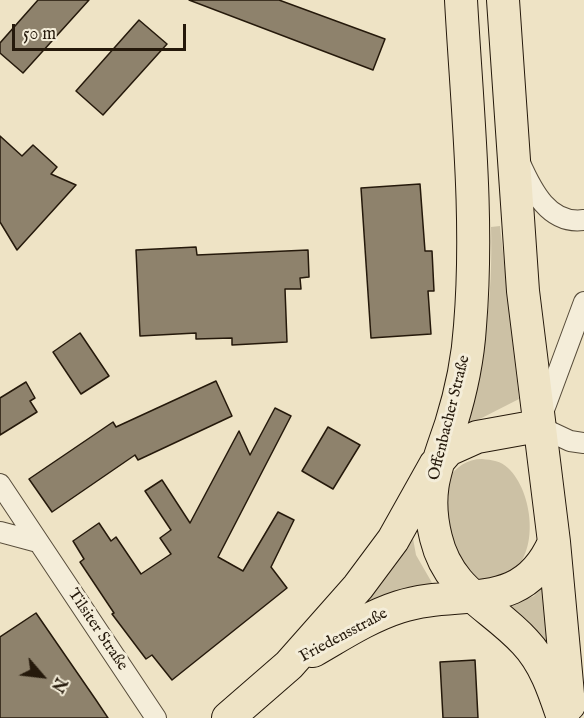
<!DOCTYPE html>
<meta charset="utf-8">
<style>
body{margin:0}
#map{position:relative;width:584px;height:718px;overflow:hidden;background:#eee3c5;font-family:"IM FELL English",serif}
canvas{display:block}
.north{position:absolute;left:12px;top:646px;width:60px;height:60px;-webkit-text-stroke:4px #f4edd9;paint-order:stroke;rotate:118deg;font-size:16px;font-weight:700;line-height:24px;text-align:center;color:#25190b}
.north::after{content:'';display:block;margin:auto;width:21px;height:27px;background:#25190b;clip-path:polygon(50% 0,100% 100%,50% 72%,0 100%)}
.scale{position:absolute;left:12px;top:24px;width:174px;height:27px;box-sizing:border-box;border:3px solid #25190b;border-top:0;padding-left:8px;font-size:18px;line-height:21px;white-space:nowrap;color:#25190b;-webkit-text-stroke:4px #f4edd9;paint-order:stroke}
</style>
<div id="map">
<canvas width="584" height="718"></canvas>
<div class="north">N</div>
<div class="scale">50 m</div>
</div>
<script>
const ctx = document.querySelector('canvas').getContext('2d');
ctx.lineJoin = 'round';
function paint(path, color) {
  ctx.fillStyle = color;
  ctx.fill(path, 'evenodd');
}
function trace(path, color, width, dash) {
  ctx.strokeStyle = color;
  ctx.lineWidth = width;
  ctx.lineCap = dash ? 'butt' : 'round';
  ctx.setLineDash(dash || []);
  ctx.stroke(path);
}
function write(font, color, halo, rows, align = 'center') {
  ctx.font = font + ' "IM FELL English",serif';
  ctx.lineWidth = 6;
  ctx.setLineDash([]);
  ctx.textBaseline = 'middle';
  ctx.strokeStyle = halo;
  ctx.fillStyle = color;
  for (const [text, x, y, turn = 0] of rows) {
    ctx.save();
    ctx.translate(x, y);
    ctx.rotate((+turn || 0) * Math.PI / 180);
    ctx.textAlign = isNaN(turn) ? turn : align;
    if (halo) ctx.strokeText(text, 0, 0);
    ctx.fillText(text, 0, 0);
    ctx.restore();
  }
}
const green = new Path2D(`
 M500 226 519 399 464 427C485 361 493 297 491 227Z
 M482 459C492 460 501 461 508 468 533 491 541 555 508 575 501 579 489 579 481 580L457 564 442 522 448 479C456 467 467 459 482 459Z
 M412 533 416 555 435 588 358 609Z
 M545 584 557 671 503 608 534 596Z`);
const building = new Path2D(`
 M38 0H89L23 73 0 53V43Z
 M189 0H279L385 39 373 70Z
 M139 20 167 44 103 115 76 91Z
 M0 136 22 156 33 145 57 167 51 174 76 185 17 250 0 222Z
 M420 184 425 251H432L434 291H428L431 334 371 338 361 188Z
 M196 247 197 255 308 250 309 277 300 278 301 289H285L287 342 232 345V338L196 339V333L140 336 136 250Z
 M80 333 109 376 81 394 53 352Z
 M216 381 232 416 138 460 135 455 52 512 29 479 113 422 116 427Z
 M26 382 35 398 30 401 37 412 0 435V398Z
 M275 408 291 416 218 557 243 571 278 512 294 520 271 567 287 588 172 680 152 655 146 659 112 614 114 613 80 562 84 559 73 541 99 523 111 541 116 537 141 574 171 554 160 538 171 530 145 491 162 480 190 523 239 431 250 455Z
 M328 427 360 445 333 489 302 471Z
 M36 613 96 700 108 718H0V637Z
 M475 660 478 718H443L440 662Z`);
const street = new Path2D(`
 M520 163C532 190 549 225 584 220
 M584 302 538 426 570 441 584 443
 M0 484 156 718
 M0 532 38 542`);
const primary = new Path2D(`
 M461 0C467 108 479 218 470 326 468 358 461 392 451 424 437 466 424 491 436 538 449 592 491 605 525 642 545 663 554 691 563 718
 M503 0 523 291 554 542 569 705
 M313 651C341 635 368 617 399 607 460 587 522 616 554 542
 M228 718 289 665 358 587 393 540 435 465 448 450 477 437 538 426`);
const streetNames = [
 ["Offenbacher Straße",450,418,-76],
 ["Tilsiter Straße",97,630,56],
 ["Friedensstraße",344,636,-28]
];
paint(green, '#ccc1a5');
paint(building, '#8e826c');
trace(building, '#25190b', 1.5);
trace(street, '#574c3a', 22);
trace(primary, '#25190b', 34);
trace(street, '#f4edd9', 20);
trace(primary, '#eee3c5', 32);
write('16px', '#25190b', '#f4edd9', streetNames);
</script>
